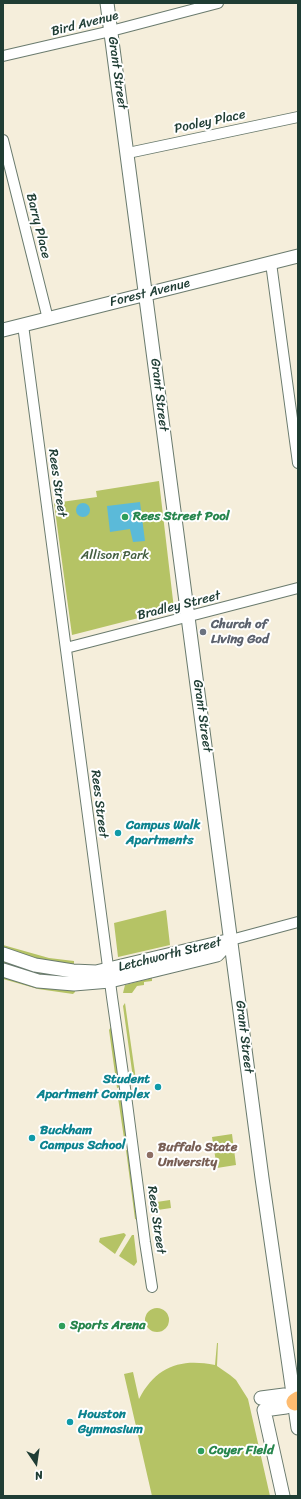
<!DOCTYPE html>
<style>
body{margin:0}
#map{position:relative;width:301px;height:1499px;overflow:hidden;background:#f5eedb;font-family:Sriracha,sans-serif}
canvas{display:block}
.frame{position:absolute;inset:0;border:4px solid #1f3d34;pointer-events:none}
.north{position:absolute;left:16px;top:1443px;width:40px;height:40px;-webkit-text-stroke:3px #fff;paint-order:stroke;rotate:167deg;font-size:11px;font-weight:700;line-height:16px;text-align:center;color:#1f3d34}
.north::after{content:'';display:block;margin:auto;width:14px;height:18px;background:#1f3d34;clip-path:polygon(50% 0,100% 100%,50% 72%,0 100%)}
</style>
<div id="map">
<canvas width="301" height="1499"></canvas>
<div class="frame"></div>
<div class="north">N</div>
</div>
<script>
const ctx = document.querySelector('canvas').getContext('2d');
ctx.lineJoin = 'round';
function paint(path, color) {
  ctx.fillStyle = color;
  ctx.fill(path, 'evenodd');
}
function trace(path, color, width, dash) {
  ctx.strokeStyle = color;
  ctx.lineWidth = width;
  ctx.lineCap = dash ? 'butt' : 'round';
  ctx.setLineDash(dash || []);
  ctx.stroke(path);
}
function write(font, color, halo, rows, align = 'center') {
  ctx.font = font + ' Sriracha,sans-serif';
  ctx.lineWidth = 4;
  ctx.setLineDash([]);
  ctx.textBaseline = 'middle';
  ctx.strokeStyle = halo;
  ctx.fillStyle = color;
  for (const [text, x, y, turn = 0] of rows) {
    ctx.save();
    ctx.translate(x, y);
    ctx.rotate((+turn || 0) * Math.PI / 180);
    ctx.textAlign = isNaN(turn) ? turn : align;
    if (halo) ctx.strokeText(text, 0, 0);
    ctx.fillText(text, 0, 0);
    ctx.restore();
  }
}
const green = new Path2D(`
 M159 481 174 609 72 635 54 503 97 497 96 491Z
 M166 910 170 945 118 957 114 923Z
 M3 945 49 958 74 961V964C49 963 26 956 3 948Z
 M3 959 97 978 42 977 3 966Z
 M3 976 41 987 75 991V992L73 994 38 989 3 979Z
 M152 978V981L144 982V985L137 986 132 993H123L125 985Z
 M125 1003 136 1080 135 1082 133 1078 123 1006Z
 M111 1027 120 1087 117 1088 109 1030Z
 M117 1091H120L128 1142 125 1145Z
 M232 1134 236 1165 217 1168 212 1137Z
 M126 1150 129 1151 138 1220 135 1219Z
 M170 1200 171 1208 151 1211 150 1203Z
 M124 1233 126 1235 115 1254 99 1242 100 1238Z
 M132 1235H134V1236L137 1262 134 1266 119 1256Z
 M145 1320a12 12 0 1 1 24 0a12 12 0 1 1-24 0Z
 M217 1343H218L217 1366 230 1375 236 1380 248 1399 270 1496H152L124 1374 133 1372 139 1399C156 1366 181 1358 215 1365Z`);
const water = new Path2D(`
 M140 502 145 541 133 542 130 529 110 532 107 506Z
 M76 510a7 7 0 1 1 14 0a7 7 0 1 1-14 0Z`);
const minor = new Path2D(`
 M3 56 111 31 218 3
 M3 140 48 319
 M128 153 298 117
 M271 263 298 463
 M23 325 112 997 125 1088 145 1242 152 1287
 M66 648 298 588
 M231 940 298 922`);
const tertiary = new Path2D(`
 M107 3 262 1178 298 1428
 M3 330 298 256
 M3 954 35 965 73 971 96 972 231 940
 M3 970 38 981 74 984 110 981 217 955 231 940
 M261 1398 284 1395 295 1402
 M283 1496 264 1410 286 1407 295 1402`);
const trunk = new Path2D(`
 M295 1402 298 1400`);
const markers = [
 [125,517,4,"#2e9e5b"],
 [203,632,4,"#6b7280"],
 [118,833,4,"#0f9aa8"],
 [158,1087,4,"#0f9aa8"],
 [32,1138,4,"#0f9aa8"],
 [150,1155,4,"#8d6e63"],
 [62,1326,4,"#2e9e5b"],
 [70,1422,4,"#0f9aa8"],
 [201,1451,4,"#2e9e5b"]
];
const streetNames = [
 ["Bird Avenue",85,24,-14],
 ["Grant Street",117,73,82],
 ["Pooley Place",210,122,-12],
 ["Barry Place",38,226,76],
 ["Forest Avenue",150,293,-14],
 ["Grant Street",159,395,83],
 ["Rees Street",57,483,82],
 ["Bradley Street",179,606,-14],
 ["Grant Street",202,716,82],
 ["Rees Street",99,804,83],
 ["Letchworth Street",170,955,-14],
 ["Grant Street",244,1037,83],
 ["Rees Street",156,1220,82]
];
const leisureNames = [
 ["Rees Street Pool",133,517],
 ["Sports Arena",70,1326],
 ["Coyer Field",209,1451]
];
const parkNames = [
 ["Allison Park",115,556]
];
const worshipNames = [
 ["Church of",211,625],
 ["Living God",211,640]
];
const cultureNames = [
 ["Campus Walk",126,826],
 ["Apartments",126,841],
 ["Student",150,1080,"right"],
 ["Apartment Complex",150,1095,"right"],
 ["Buckham",40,1131],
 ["Campus School",40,1146],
 ["Houston",78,1415],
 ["Gymnasium",78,1430]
];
const educationNames = [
 ["Buffalo State",158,1148],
 ["University",158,1163]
];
paint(green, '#b5c365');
paint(water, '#5bbad9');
trace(minor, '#6a7b6e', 12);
trace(tertiary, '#6a7b6e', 15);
trace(trunk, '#6a7b6e', 19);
trace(minor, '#fff', 10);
trace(tertiary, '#fff', 13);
trace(trunk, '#febc70', 17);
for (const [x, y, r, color] of markers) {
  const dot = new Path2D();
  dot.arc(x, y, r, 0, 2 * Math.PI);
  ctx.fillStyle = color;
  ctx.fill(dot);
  trace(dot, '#fff', 1.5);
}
write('13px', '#1f3d34', '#fff', streetNames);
write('bold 13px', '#27864d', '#fff', leisureNames, 'left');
write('13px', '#445e40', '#fff', parkNames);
write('bold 13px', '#5b616d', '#fff', worshipNames, 'left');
write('bold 13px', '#0d838f', '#fff', cultureNames, 'left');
write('bold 13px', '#785e54', '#fff', educationNames, 'left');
</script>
